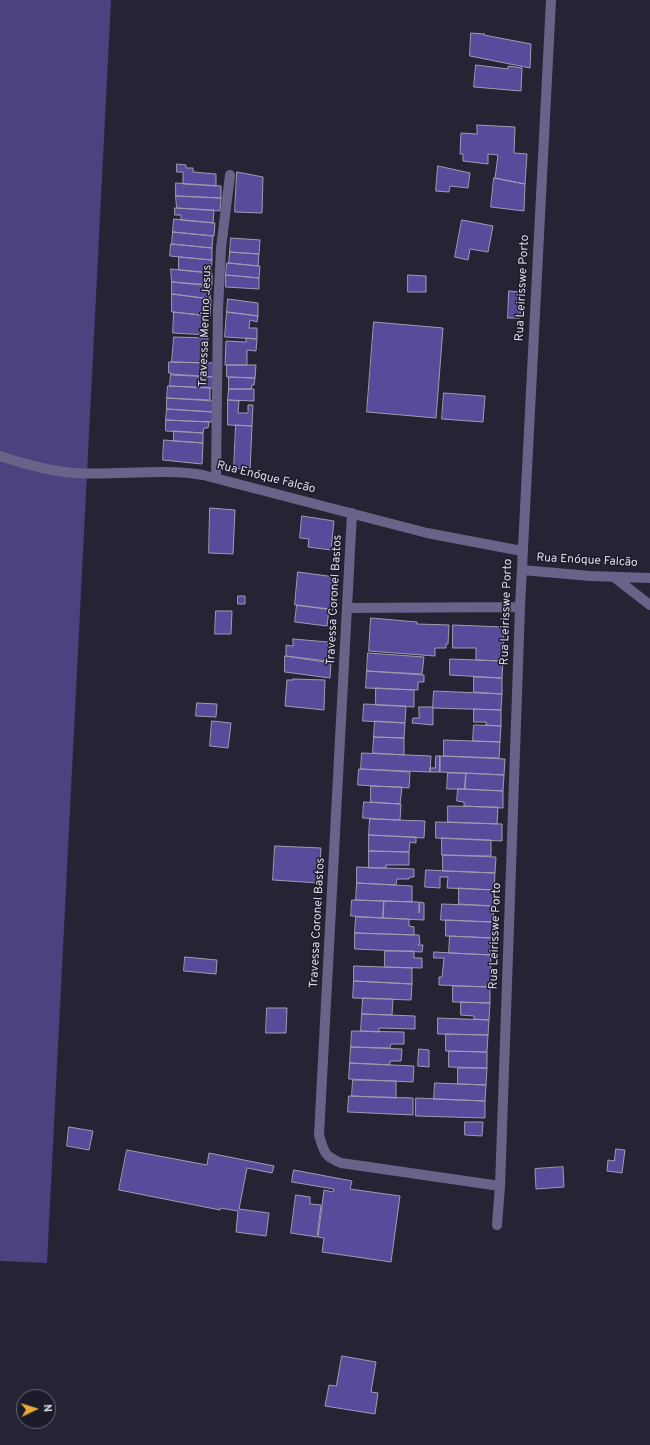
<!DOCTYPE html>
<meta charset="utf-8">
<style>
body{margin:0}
#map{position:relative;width:650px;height:1445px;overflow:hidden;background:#262434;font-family:Overpass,sans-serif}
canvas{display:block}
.north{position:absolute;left:16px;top:1389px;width:40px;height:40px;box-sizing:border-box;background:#1c1b2a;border:1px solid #6a6976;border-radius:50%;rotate:86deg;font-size:11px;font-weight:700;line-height:16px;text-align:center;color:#dedde8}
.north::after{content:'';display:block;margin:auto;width:14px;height:18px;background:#e8ab37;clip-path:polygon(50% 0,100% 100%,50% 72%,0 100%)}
</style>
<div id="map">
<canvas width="650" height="1445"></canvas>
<div class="north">N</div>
</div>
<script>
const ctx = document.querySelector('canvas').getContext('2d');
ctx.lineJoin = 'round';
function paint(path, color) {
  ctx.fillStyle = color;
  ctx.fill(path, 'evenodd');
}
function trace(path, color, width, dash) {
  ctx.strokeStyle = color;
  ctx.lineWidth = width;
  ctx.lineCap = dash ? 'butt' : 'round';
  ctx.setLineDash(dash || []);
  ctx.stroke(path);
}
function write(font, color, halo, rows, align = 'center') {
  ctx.font = font + ' Overpass,sans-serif';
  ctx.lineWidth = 3;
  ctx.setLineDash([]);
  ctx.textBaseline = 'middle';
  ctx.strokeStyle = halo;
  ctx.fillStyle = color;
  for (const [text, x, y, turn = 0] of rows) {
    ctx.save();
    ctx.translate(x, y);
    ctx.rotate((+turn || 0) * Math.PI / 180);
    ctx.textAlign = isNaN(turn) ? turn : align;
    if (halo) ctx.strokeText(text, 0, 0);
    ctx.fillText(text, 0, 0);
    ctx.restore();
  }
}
const green = new Path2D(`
 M0 0H111L47 1263 0 1261Z`);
const building = new Path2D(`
 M471 33 485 34 484 35 531 44 530 68 470 56Z
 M476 65 508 69V66L522 68 521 91 474 87Z
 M477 125 515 127 514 153 527 154 525 184 495 178 498 155 488 154V164L463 161V154H460L461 133 477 134Z
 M177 164 186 165V168H193V172L216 174V186L183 184V172H177Z
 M438 166 470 173 468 188 450 186 449 192 436 191Z
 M237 172 263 177 262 213 235 212Z
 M494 178 525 184 524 211 491 207Z
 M176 183 221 186V198L176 196Z
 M176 196 221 198 220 211 177 208Z
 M175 208 214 210 213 223 181 220V215H175Z
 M174 219 215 223 214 236 173 232Z
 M462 220 493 226 488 252 470 249 468 260 455 257Z
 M173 232 213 236 212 248 172 244Z
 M231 238 260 240 259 254 230 252Z
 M171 244 212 248V260L170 256Z
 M230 252 259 254 258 266 229 263Z
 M179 257 212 260 211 273 179 270Z
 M227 263 260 266 259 278 226 275Z
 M171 269 212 273V285L172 282Z
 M226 275 259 278V289L226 287Z
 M408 275 426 276V292H408Z
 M172 282 211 286 210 299 172 294Z
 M509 291 521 292 520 318H508Z
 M172 294 211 299 210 316 172 312Z
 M228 299 258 303V316L227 312Z
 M174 312 209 316 208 335 173 333Z
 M227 312 258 316 257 322 250 320 249 328H257V339L225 337Z
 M374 322 443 328 436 418 367 412Z
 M174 337 208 338 207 363 172 362Z
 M246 338 257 339 256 351 247 350V365H225L226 341 246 342Z
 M169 362 214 363V377L172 375 171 373H169Z
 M227 365H256L255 378 227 377Z
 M171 374 214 377 213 388 170 386Z
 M229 377 255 378 254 385H252L251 389H229Z
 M168 386 210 388V400L167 398Z
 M229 389H254V401L228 400Z
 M444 393 485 396 483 422 442 419Z
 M167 398 213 401V412L167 409Z
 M228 400 239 401 238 413H248V405H253L252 426 228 425Z
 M167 409 213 412 212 422 166 420Z
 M166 420 209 422 208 428H204L203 433 166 431Z
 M236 425 252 426 250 470 234 468Z
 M174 431 203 433V443L174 441Z
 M164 440 203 443 202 464 163 460Z
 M210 508 235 510 233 554 209 553Z
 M302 516 334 521 331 550 308 547 309 539 300 538Z
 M298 572 335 577 333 610 295 605Z
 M238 596H245V604H238Z
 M297 605 329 609 327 626 295 622Z
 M216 611H232L231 634H215Z
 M371 618 417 622V624L449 625 448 644H446V648H435V656L369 651Z
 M453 625 504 627 503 661 476 660V648H453Z
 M293 639 328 642 327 661 286 656V645L293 646Z
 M368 653 424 657 422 674 367 671Z
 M285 656 331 663 330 678 285 672Z
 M450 659 503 661 502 678 450 675Z
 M367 671 424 675V682H418V690L366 688Z
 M474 677 502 678V694L474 692Z
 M293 679 325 680 324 710 285 706 287 680H293Z
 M376 688 414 690V707L376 705Z
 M434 691 502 694 501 710 433 708Z
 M197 703 217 704 216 717 196 716Z
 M364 704 406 706 405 723 363 721Z
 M419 707H433V725L412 723 413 718H419Z
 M474 709 501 710V726L486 725V722H474Z
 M212 721 231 723 228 748 210 746Z
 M375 721 405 723 404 738 374 737Z
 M474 725 501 726 500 742 473 741Z
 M374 737 404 738V755L373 753Z
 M444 740 500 742 499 758 444 756Z
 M362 753 431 756 430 772 361 769Z
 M436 756H440V772H430V768H435Z
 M440 756 505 759 504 775 440 772Z
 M359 769 410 772 409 788 358 785Z
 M448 773H466L465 789H447Z
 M466 773 504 775 503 791 465 789Z
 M371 786 402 787 400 804 371 802Z
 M458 789 503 791V808L464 806V802L457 801Z
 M364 802 401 804 400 820 363 818Z
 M448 806 498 807 497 824 448 822Z
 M370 819 425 821 424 838 369 835Z
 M436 822 502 824V841L436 838Z
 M369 835 416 837V843L410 842 409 852 369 851Z
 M442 838 491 840V856L442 855Z
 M275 846 321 848 319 883 273 880Z
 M369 851 409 852V865H386V868H369Z
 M443 855 496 857 495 873 443 871Z
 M357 867 414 869V877H410L409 879H397L396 885 357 883Z
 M426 870 495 873 494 890 447 888 448 877H440V888L425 887Z
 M357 883 412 886V902L356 900Z
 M459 888 494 890V906L459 904Z
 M352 900 384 901 383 918 351 916Z
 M384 901 419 902V913L420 902 424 903V920L383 918Z
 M442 904 494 906 493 922 441 920Z
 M356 917 409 919V926L414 927V935L355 933Z
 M446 920 493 922 492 938 446 936Z
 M355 933 419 935 420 943 418 945H423L422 952 355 949Z
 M450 936 492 938 491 955 449 953Z
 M385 951H414V958H422V968L385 967Z
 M434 952 491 955 490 987 439 985V977H442L444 958H434Z
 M185 957 217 960 216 974 184 971Z
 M354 966 412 968V984L354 981Z
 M354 981 412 984 411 1000 353 998Z
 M453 986 490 987V1003L453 1002Z
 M363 998 393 999 392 1015 362 1014Z
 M461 1002 490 1003 489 1020 474 1019V1016L461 1015Z
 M267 1008H287L286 1033H266Z
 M362 1014 415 1016V1029L379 1028V1032L361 1031Z
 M438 1018 489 1020 488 1035 438 1034Z
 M352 1031 404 1032V1044H391L390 1048 351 1047Z
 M446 1034 488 1035 487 1052 446 1051Z
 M351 1047 402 1049 401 1061H390V1065L350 1063Z
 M419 1049 429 1050V1067L418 1066Z
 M449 1051 487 1052V1068L449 1067Z
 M350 1063 414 1066 413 1082 349 1079Z
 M458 1068H487L486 1085 458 1084Z
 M353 1080 396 1081V1098L352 1096Z
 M435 1083 486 1085 485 1101 434 1099Z
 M349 1096 413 1098V1115L348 1112Z
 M416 1098 485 1101V1118L416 1116Z
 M465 1122H483L482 1136 465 1135Z
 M69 1127 93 1131 89 1150 67 1146Z
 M616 1149 625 1150 622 1173 607 1171 608 1160 614 1161Z
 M127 1150 207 1165 209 1153 274 1166 272 1173 247 1168 239 1209 269 1213 266 1236 236 1232 238 1211 220 1208V1210L119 1190Z
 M563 1167 564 1187 536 1189 535 1169Z
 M294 1170 352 1181 350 1189 400 1196 391 1262 322 1252 324 1238 318 1237 324 1190 333 1192 334 1189 292 1182Z
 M296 1195 310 1197V1204L321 1205 317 1237 291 1233Z
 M342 1356 376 1362 371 1392 378 1393 375 1414 325 1406 329 1385 336 1386Z`);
const minor = new Path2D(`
 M0 456C24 464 48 471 74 473 117 476 160 468 203 475L427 533 522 551
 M216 478 218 310 221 248 230 175
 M352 513 319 1135C324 1152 324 1156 341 1163L500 1186
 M522 570 590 576 650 578
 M614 577 650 605
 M349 608 520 607
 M497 1225 500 1186 520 607 551 0`);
const streetNames = [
 ["Rua Leirisswe Porto",523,288,-87],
 ["Travessa Menino Jesus",206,326,-88],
 ["Rua Enóque Falcão",266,478,14],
 ["Rua Enóque Falcão",587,561,3],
 ["Travessa Coronel Bastos",335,600,-87],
 ["Rua Leirisswe Porto",507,612,-88],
 ["Travessa Coronel Bastos",318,923,-87],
 ["Rua Leirisswe Porto",496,936,-88]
];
paint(green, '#4c427f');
paint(building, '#5a4a9b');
trace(building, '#9e9cb0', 1);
trace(minor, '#686489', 10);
write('12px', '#dedde8', '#1c1b2a', streetNames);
</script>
